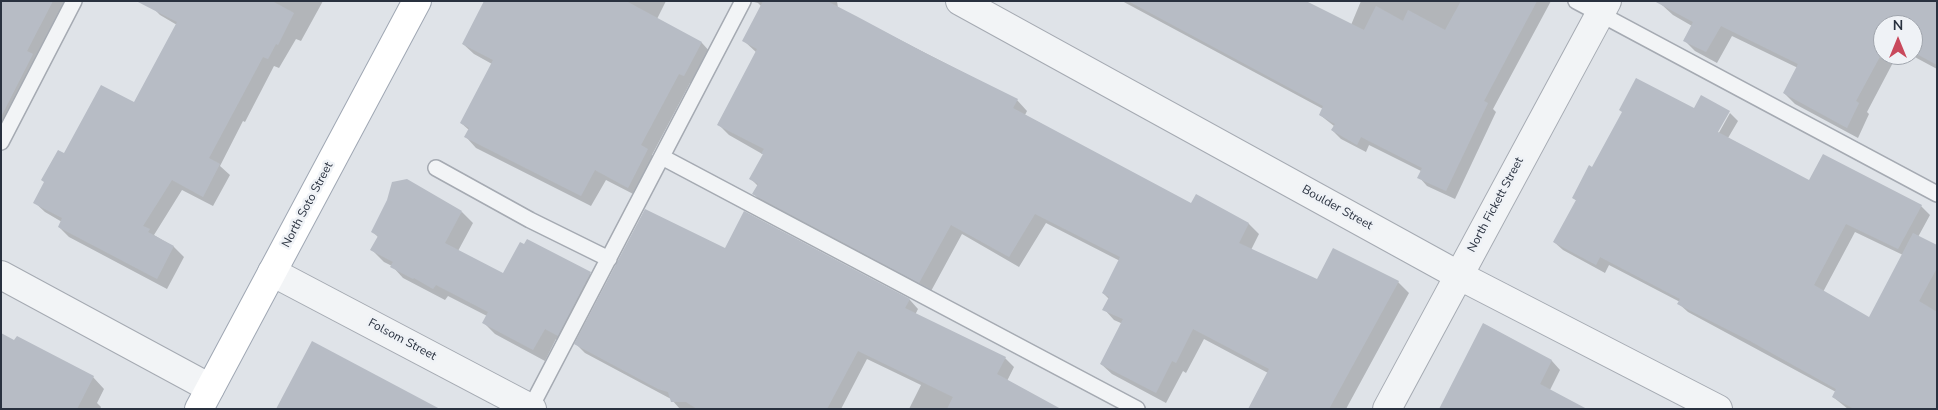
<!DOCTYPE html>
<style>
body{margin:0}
#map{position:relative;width:1938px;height:410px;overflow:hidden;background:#dfe3e8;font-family:"Nunito Sans",sans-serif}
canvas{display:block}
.frame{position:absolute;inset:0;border:2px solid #29313f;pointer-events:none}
.north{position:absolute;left:1873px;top:15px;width:50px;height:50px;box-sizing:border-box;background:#eff2f6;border:1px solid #a0a5ad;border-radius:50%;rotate:0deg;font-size:14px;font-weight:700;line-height:20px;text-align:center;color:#29313f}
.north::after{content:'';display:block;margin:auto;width:18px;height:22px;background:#c9495c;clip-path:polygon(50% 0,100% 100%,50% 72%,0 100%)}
</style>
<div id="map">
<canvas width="1938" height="410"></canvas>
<div class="frame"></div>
<div class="north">N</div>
</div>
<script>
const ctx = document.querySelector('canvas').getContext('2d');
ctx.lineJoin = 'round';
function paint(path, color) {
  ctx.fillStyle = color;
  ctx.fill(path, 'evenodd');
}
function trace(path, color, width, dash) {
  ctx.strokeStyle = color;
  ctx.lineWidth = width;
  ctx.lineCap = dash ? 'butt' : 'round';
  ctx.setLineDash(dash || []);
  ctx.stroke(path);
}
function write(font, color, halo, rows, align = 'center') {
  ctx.font = font + ' "Nunito Sans",sans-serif';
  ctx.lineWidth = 5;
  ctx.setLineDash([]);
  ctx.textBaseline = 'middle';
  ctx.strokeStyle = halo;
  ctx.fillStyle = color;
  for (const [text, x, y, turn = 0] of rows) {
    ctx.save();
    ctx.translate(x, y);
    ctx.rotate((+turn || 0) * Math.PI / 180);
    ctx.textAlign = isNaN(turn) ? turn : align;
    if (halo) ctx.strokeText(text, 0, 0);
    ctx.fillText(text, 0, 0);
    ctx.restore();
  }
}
const shadow = new Path2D(`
 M1 1H72L67 11 61 8 35 58 40 63 1 132Z
 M151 1H323L301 41 296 39 279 68 274 66 245 122 243 121 220 166 230 175 213 206 182 190 154 235 174 247 184 257 167 289 69 237 59 227 62 222 45 212 34 202 65 155 134 104 177 25 160 15 149 4Z
 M486 1H666L657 19 702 43 712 54 695 86 690 83 652 155 658 161 639 197 606 180 591 206 476 148 466 137 469 130 461 123 492 64 474 54 463 44Z
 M750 1H837L838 8 1017 100 1027 111 1025 115 1192 205 1249 224 1259 234 1251 250 1317 281 1398 282 1409 293 1346 409H1249L1268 373 1204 339 1186 373 1183 371 1166 403 1112 374 1101 364 1123 324 1114 320 1104 309 1109 299 1103 293 1120 261 1046 223 1019 267 962 234 930 293 764 205 754 194 758 186 751 179 764 155 729 135 718 124 757 53 744 41 762 7 758 3Z
 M1122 1H1301L1351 25 1361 1H1551L1493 109 1496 112 1455 199 1427 186 1419 177 1421 171 1369 145 1366 152 1341 139 1332 130 1334 126 1320 115 1323 109Z
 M1937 1V69L1911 55H1913V25H1883V55H1897L1867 112 1869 114 1858 138 1795 104 1784 93 1798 68 1732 36 1717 63 1695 51 1684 40 1692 26 1673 15 1662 5Z
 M1694 109 1729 112 1714 136 1716 138 1730 113 1738 121 1728 138 1810 182 1921 206 1930 215 1918 237 1937 246V409H1848L1833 397 1836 392 1688 312 1679 304 1680 302 1609 265 1605 273 1563 250 1554 242 1577 201 1573 198 1593 168ZM1855 232 1903 255 1870 319 1823 292Z
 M462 212 473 223 458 251 503 275 590 274 601 285 569 346 556 339 545 361 495 334 484 323 487 316 448 296 445 300 403 278 392 266 384 262 372 250 379 238 372 231Z
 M744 213 910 300 918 309 915 315 1005 358 1014 367 1007 381 1058 409H909L921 385 867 359 841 409H680L671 399 585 353 576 344 725 250Z
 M1484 324 1552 361 1560 370 1550 390 1442 409Z
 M93 377 104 389 97 403 101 407 100 409H1Z`);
const building = new Path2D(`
 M1 1H53L27 51 33 54 1 117Z
 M136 1H272L294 13 278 45 276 44 268 59 263 57 209 158 220 164 203 197 172 180 143 226 150 229 148 232 174 246 157 279 58 227 62 218 33 203 44 182 41 180 58 150 64 153 101 85 134 102 177 22Z
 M484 1H626L702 42 684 76 679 74 641 145 648 149 628 188 595 170 581 196 464 137 469 128 460 123 493 60 462 44Z
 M763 1H827L858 17 927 54 1018 99 1013 108 1191 203 1196 194 1249 223 1239 243 1317 279 1333 248 1399 281 1329 409H1248L1269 369 1193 329 1176 363 1172 361 1156 393 1100 364 1123 319 1102 310 1109 297 1102 293 1120 257 1035 214 1009 257 951 225 919 283 752 194 758 184 749 179 763 154H761L764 149 717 125 757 49 742 41Z
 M1128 1H1306L1364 30 1376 6 1403 21 1408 10 1445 30 1461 1H1537L1484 101 1488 103 1446 191 1417 178 1422 168 1361 137 1357 145 1331 130 1335 124 1319 115 1323 106Z
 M1654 1H1937V65L1913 52V25H1883V51L1856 101 1859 103 1847 128 1783 93 1798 64 1721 26 1706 52 1683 41 1693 22Z
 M1636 78 1694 108 1701 95 1730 111 1718 132 1809 180 1823 154 1922 205 1898 249 1846 224 1814 285 1869 317 1913 233 1937 245V268L1919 301 1937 312V409H1854L1832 397 1836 389 1750 341 1677 304 1680 299 1600 257 1596 265 1553 242 1576 200 1572 198 1589 165 1592 167 1622 112 1619 110Z
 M407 179 462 211 445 243 503 273 520 242 524 244 527 239 591 272 558 336 545 329 533 350 482 323 488 312 436 285 433 289 414 278 413 279 390 267 393 262 370 250 378 236 371 232 387 200 392 182Z
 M645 209 725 248 744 211 910 299 905 308 1006 357 997 374 1061 409H947L953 397 858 351 827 409H697L686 402H671L668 392 658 389 574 344Z
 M1483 323 1552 360 1540 384 1587 409H1439Z
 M1 333 14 340 17 336 94 376 77 409H1Z
 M312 341 440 409H276Z`);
const lane = new Path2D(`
 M1576 1 1937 194
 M1 142 74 1
 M662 157 1137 409
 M436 168 530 220 609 259
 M530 409 743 1`);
const street = new Path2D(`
 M960 1 1458 275 1718 409
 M272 272 532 409
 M1 275 210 388
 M1387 409 1607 1`);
const primary = new Path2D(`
 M199 409 417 1`);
const streetNames = [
 ["North Soto Street",308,205,-62],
 ["North Fickett Street",1496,205,-62],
 ["Boulder Street",1337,208,29],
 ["Folsom Street",402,340,28]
];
paint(shadow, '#0003');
paint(building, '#b7bcc5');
trace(lane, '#a5aab2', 18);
trace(street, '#a5aab2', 30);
trace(primary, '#9fa7b3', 30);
trace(lane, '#f2f4f6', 15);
trace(street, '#f2f4f6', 28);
trace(primary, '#fff', 28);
write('12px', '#29313f', '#eff2f6', streetNames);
</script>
